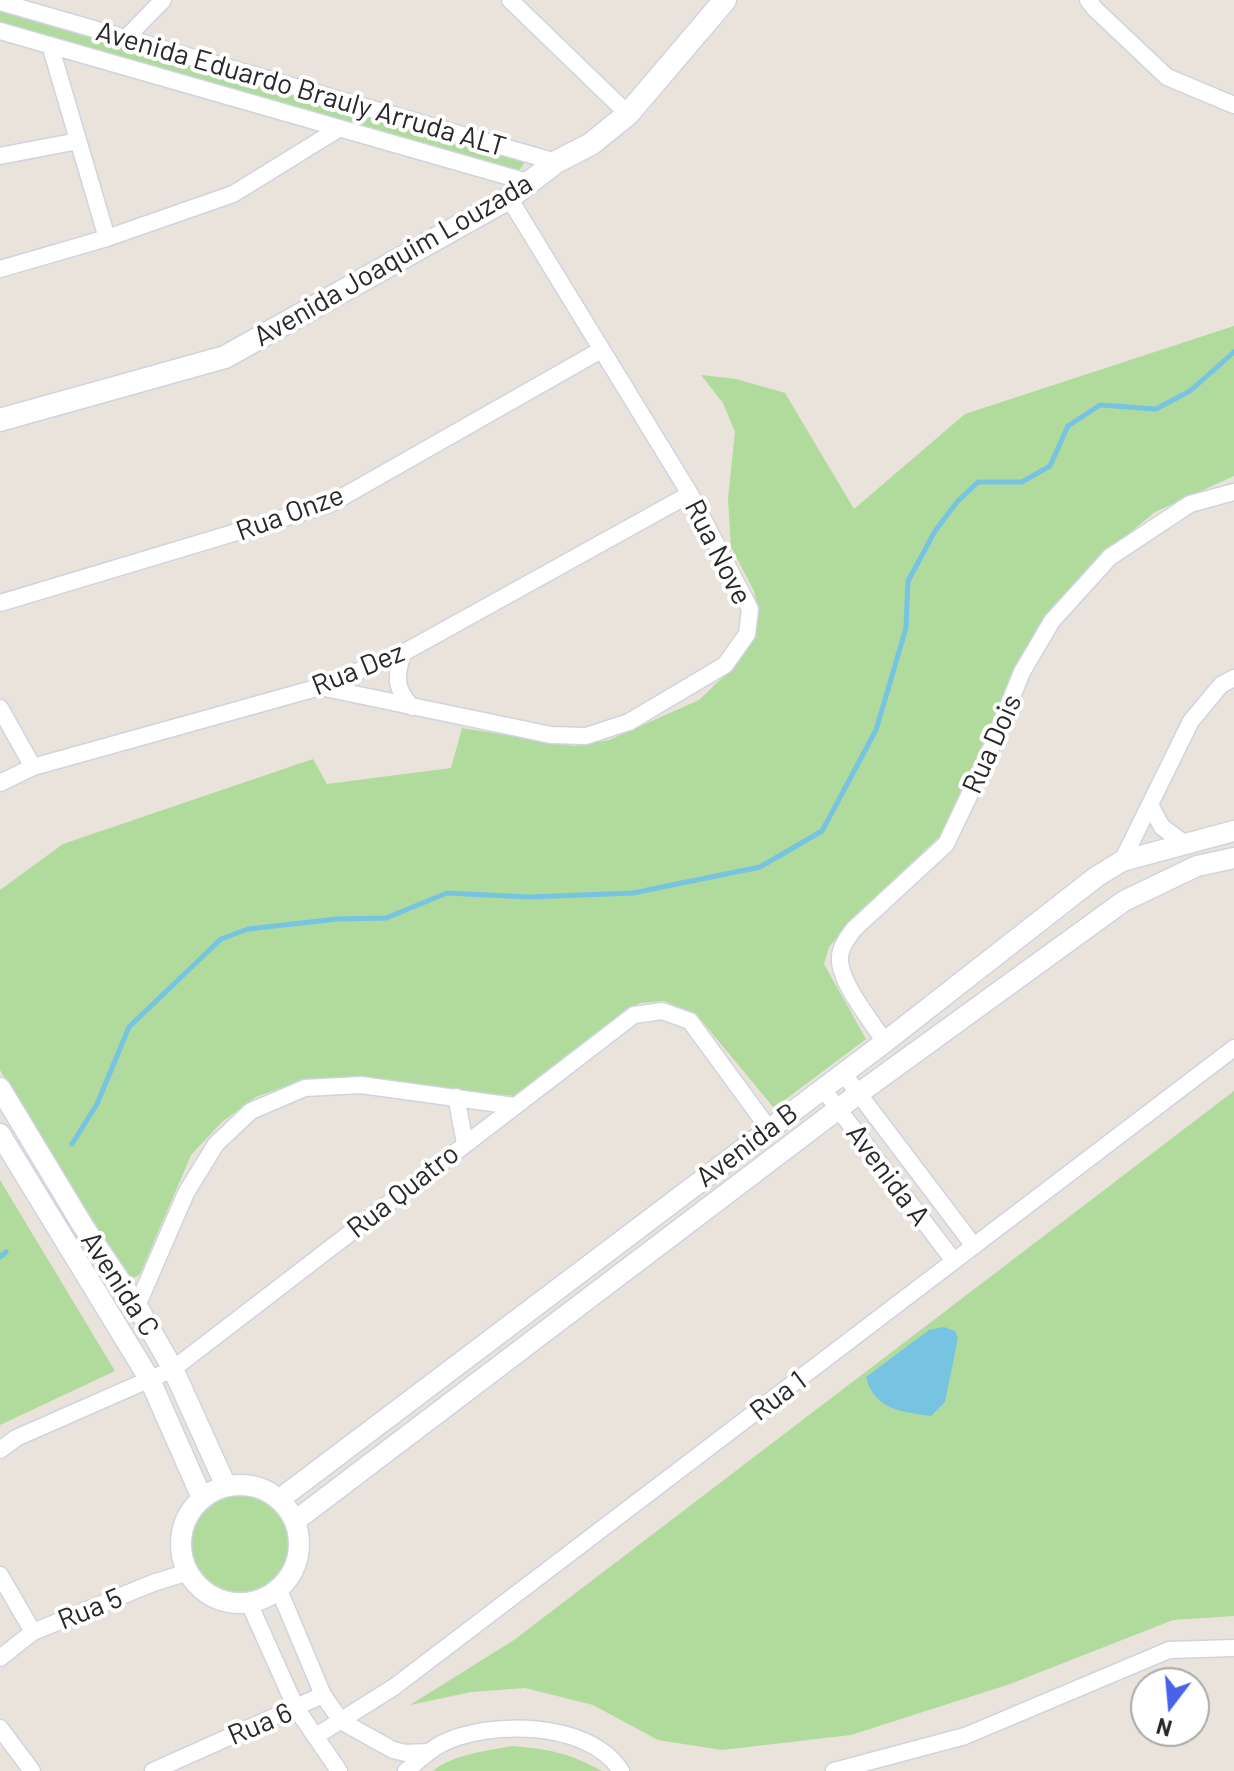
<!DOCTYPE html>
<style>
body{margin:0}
#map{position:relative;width:1234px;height:1771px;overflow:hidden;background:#e9e3db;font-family:Barlow,sans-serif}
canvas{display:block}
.north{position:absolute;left:1130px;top:1667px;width:80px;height:80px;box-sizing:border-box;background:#fff;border:2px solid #a9a9a9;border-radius:50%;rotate:196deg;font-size:22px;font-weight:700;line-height:32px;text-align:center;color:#282828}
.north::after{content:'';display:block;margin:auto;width:28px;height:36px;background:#4963e8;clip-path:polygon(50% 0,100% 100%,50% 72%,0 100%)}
</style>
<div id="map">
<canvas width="1234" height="1771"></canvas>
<div class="north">N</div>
</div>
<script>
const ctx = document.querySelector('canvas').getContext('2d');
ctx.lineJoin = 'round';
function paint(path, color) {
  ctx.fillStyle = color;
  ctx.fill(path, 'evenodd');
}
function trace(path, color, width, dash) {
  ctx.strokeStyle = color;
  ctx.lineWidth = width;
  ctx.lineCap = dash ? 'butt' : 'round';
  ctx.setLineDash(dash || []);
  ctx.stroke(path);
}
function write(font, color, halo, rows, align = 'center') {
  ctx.font = font + ' Barlow,sans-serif';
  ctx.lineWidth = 8;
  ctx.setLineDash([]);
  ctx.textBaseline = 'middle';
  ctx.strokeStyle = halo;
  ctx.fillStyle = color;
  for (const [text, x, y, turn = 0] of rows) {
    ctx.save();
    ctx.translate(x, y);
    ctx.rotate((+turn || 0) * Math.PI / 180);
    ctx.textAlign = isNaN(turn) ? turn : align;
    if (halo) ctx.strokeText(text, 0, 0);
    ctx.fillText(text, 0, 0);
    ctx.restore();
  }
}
const green = new Path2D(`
 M0 6 525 162 516 175 0 25Z
 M1234 326V476L1155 512 1091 565 1038 626 940 836 860 911 829 947 824 964 866 1039 774 1108 696 1014 664 1001 640 1003 616 1018 514 1096 339 1078 297 1082 256 1097 222 1122 191 1155 140 1274 130 1280 0 1070V890L63 844 313 759 327 784 451 768 462 728 574 746 609 740 699 700 739 662 759 615 754 591 731 547 728 499 735 432 723 403 701 375 736 379 785 393 854 509 965 414Z
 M1234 1091V1616L1173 1620 1010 1684 851 1735 722 1750 658 1740 593 1705 525 1688 471 1692 410 1705 514 1640Z
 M0 1180 115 1371 0 1425Z
 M190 1543a52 52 0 1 1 104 0a52 52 0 1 1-104 0Z
 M512 1746C548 1749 570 1753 602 1771H433C453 1754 487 1751 512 1746Z`);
const water = new Path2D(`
 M944 1327 955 1331 958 1338 945 1402 931 1416C903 1412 874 1410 866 1377L929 1330Z`);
const stream = new Path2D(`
 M72 1144 97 1104 129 1027 221 939 248 929 337 919 386 918 447 893 529 897 633 893 760 867 822 831 876 730 906 628 908 581 935 531 957 502 978 482H1022L1050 466 1068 426 1100 405 1156 409 1190 391 1234 352
 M0 1257 6 1252`);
const minor = new Path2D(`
 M510 0 628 114
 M1088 0 1095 9 1167 77 1234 105
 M0 2 556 162
 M0 31 531 183
 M126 38 163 0
 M50 45 107 238
 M0 156 78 141
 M0 269 107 238 233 194 340 128
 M0 603 330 504 601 350
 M403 653C395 677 395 689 412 707
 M320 687 551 735 586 736 629 722 725 665 747 634 750 609 690 494 509 198
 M0 708 33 767
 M0 783 33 767 320 687 403 653 690 494
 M1150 805 1162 827 1184 843
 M1122 861 1191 721 1221 685 1234 678
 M885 1042C872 1022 838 981 840 957 840 947 848 937 854 929L946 844 988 756 1022 672 1052 621 1110 557 1190 504 1234 492
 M843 1073 974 1246
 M823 1089 954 1261
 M456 1097 465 1143
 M137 1306 186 1193 216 1144 251 1111 305 1088 361 1085 514 1106
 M0 1450 16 1438 173 1369 634 1015 662 1011 690 1021 769 1129
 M0 1575 33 1632
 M279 1590 323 1695 341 1721 393 1750 406 1753 429 1752
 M249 1603 296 1708 339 1771
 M0 1658 33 1632 153 1583 188 1572
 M0 1728 32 1771
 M316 1736 394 1687 1234 1048
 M153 1771 323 1695
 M406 1771C417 1762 428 1751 441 1744 488 1720 589 1720 621 1771
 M834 1771 965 1736 1169 1650 1234 1648`);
const tertiary = new Path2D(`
 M0 1088 83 1226 137 1306 173 1369 226 1486
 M0 1134 150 1380 202 1498
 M181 1544a59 59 0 1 1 118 0a59 59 0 1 1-118 0Z
 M280 1499 885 1042 1096 877 1122 861 1234 831
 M295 1521 858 1094 1124 901 1197 866 1234 858`);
const secondary = new Path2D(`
 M0 420 225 357 509 198 556 162 591 144 628 114 725 0`);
const streetNames = [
 ["Avenida Eduardo Brauly Arruda ALT",301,89,16],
 ["Avenida Joaquim Louzada",393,260,-30],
 ["Rua Onze",290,513,-20],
 ["Rua Nove",718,552,63],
 ["Rua Dez",358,669,-22],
 ["Rua Dois",992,744,-66],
 ["Avenida B",747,1145,-37],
 ["Avenida A",888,1175,53],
 ["Rua Quatro",403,1191,-38],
 ["Avenida C",120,1284,57],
 ["Rua 1",778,1396,-37],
 ["Rua 5",90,1609,-22],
 ["Rua 6",260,1724,-23]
];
paint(green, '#b0db9c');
paint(water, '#77c3e2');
trace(stream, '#77c3e2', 5);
trace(minor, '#d0d3e0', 19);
trace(tertiary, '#d0d3e0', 23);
trace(secondary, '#d0d3e0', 25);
trace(minor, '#fff', 16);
trace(tertiary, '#fff', 20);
trace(secondary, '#fff', 22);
write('28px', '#282828', '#fff', streetNames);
</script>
